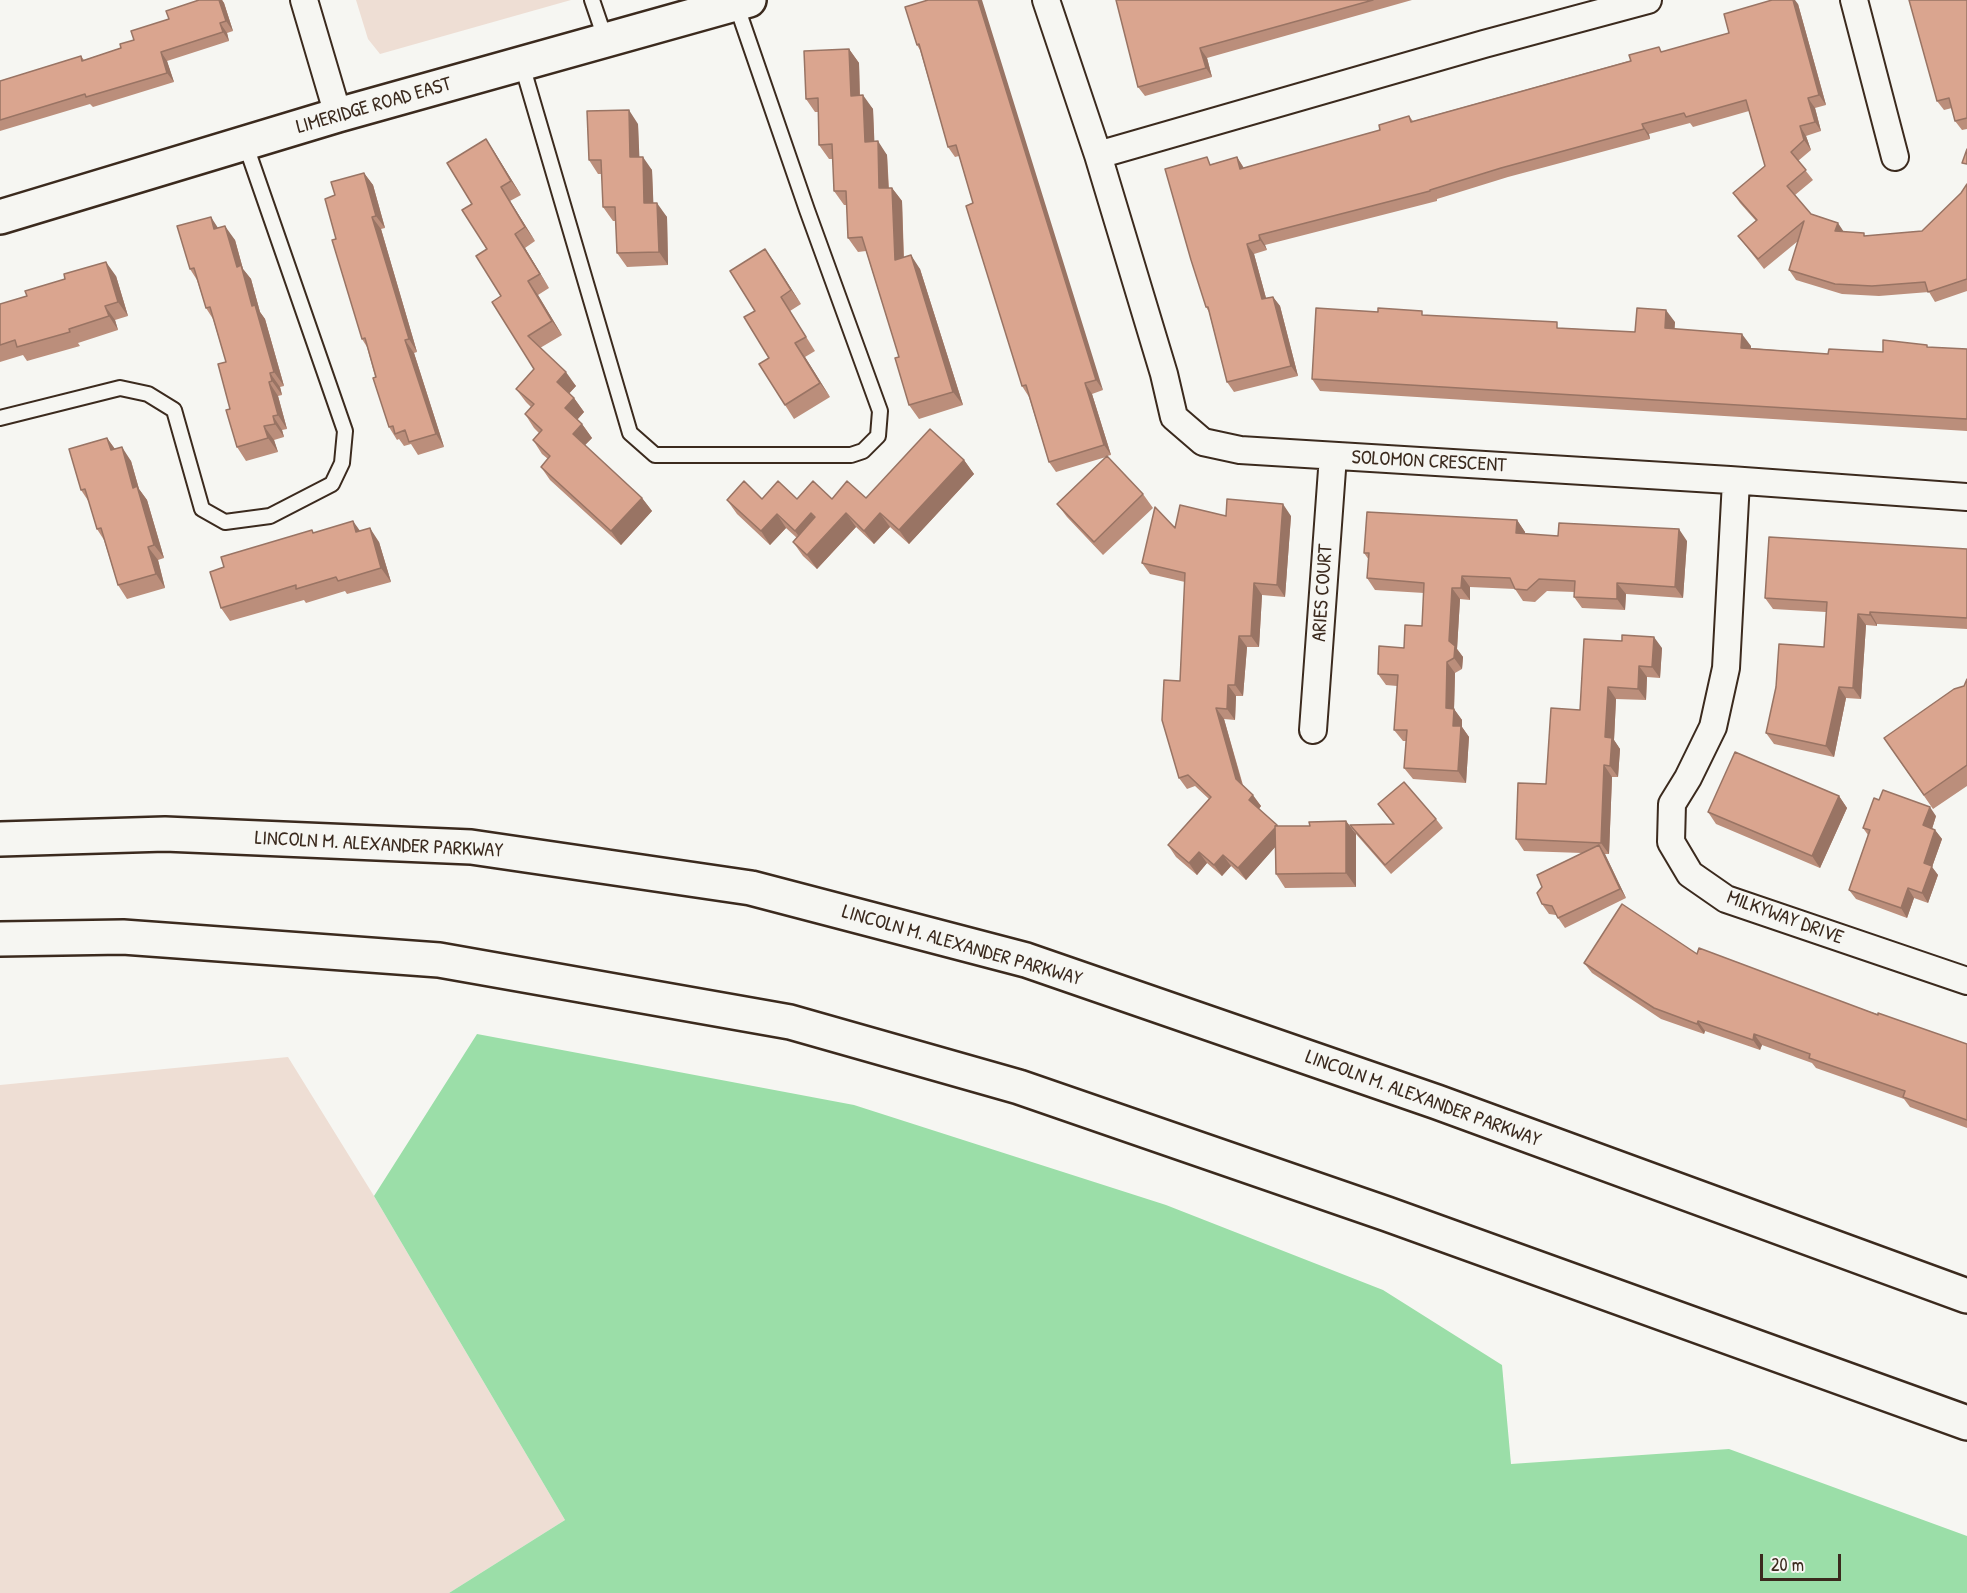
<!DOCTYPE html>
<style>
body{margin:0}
#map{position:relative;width:1967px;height:1593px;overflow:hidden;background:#f6f6f2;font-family:"Patrick Hand",sans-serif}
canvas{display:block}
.scale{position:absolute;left:1760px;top:1554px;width:81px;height:27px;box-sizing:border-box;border:3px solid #3b2a1e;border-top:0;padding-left:8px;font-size:18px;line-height:21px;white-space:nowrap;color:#3b2a1e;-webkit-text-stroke:4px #f6f6f2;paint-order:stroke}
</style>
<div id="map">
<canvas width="1967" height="1593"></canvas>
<div class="scale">20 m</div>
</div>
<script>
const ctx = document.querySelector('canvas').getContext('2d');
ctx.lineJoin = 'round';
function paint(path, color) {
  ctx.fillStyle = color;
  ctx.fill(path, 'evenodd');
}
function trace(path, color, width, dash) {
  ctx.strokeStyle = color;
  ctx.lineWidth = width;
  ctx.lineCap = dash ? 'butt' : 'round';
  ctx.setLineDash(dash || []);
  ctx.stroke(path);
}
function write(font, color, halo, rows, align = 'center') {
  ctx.font = font + ' "Patrick Hand",sans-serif';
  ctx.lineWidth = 4.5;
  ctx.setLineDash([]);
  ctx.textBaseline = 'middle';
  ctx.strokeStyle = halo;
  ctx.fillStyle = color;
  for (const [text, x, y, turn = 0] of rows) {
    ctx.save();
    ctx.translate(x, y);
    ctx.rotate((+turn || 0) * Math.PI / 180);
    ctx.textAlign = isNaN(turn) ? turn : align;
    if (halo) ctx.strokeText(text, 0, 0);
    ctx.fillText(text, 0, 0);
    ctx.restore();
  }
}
const built = new Path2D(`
 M356 0H571L380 54 368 39Z
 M288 1057 374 1196 565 1520 449 1593H0V1085Z`);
const green = new Path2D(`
 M477 1034 854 1105 1166 1205 1383 1290 1502 1365 1511 1464 1729 1449 1967 1536V1593H449L565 1520 374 1196Z`);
const lane = new Path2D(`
 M592 0 606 41
 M522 65 630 433 655 455H851L863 451 878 436 880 411 807 210 736 4
 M0 418 120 388 148 394 174 410 202 509 225 522 270 516 332 484 342 463 345 431 245 143`);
const street = new Path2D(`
 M304 0 338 115
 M1046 0 1098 155 1164 374 1174 417 1203 442 1240 450 1730 480 1967 497
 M1854 0 1895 157
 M1098 155 1484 44 1648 0
 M1736 481 1726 668 1713 727 1688 778 1672 804 1671 842 1690 874 1726 899 1967 981
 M1313 730 1333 456`);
const secondary = new Path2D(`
 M0 217 338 115 749 0`);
const highway = new Path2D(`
 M0 839 165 834 471 847 751 888 1026 960 1437 1102 1967 1296
 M0 939 123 937 439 960 790 1022 1019 1087 1387 1214 1967 1423`);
const wall = new Path2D(`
 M199 0H222L224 3 233 31 227 33 229 41 167 61 174 82 93 107 90 104 0 131V81L81 56 84 60 121 48Z
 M1115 0H1412L1207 58 1212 77 1145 96 1138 87 1116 0Z
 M1967 0V129L1962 130 1955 121 1952 108 1944 110 1937 101Z
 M1798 4 1826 105 1815 108 1821 131 1806 136 1811 150 1798 161 1813 180 1795 195 1811 214 1844 232 1866 236 1922 231 1961 193 1967 184V291L1935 302 1929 292 1879 296 1842 294 1796 280 1789 270 1798 241 1764 269 1738 236 1756 221 1740 203 1733 193 1765 166 1749 111 1693 127 1690 123 1649 134 1650 139 1508 177 1437 199V201L1265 245 1267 250 1254 254 1266 298 1273 297 1280 306 1298 376 1234 392 1227 382 1209 312 1206 307 1212 164 1237 157 1244 168 1380 130 1409 116 1413 121 1729 33Z
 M905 7 1103 390 1092 394 1111 455 1107 456 1143 494 1153 508 1103 555 1067 517 1057 504 1106 457 1056 472 1049 462 1029 397 1022 386 973 203 959 156 955 157 948 147 920 50 917 45Z
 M849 49 859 63 860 95 873 109 874 141 887 155 889 188H892L902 201 904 257 920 269 963 405 919 419 909 405 899 357 866 251 858 252 848 238 847 205H844L834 191 833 159H829L819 145 818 112H815L806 99Z
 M638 124 639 157 652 170 653 203 667 217 668 265 627 267 617 253 616 221H613L603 207 602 174H598L589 160Z
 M486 139 495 153 521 195 510 201 535 241 525 248 549 288 538 295 562 335 540 348 576 386 569 393 574 398 584 412 577 420 582 424 592 438 585 445 642 498 652 511 621 545 550 480 541 467 548 459 542 454 533 440 539 433 534 428 525 414 531 407 526 402 516 389 534 369 501 296 472 204Z
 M364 173 373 185 385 228 381 229 417 352 414 353 444 447 418 455 411 444 404 446 399 439 397 440 389 427 367 347 362 339 336 239 335 195Z
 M219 228 235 240 243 269 251 279 260 312 265 319 284 386 280 387 282 395 278 396 287 429 282 430 284 437 274 440 278 452 246 461 237 447 230 409 226 362 213 319 206 308 197 280 190 269Z
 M765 249 801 304 790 311 815 351 805 357 830 397 794 419 785 405 755 311Z
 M116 276 128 316 115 320 118 330 78 343 80 346 27 361 23 355 0 362V304Z
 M1425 315 1561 328 1635 332 1675 322 1674 329 1751 346V348L1828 354 1883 352 1928 347 1967 349V431L1320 391 1312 379Z
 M107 438 115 449 131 461 139 489 147 500 164 558 158 560 165 588 127 599 118 585 104 540 97 529 89 502 81 490Z
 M964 460 974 474 909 544 890 527 874 544 856 527 817 569 803 556 793 542 797 538 786 528 770 545 737 514 727 500 762 499 866 498Z
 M1226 516H1291L1285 597 1262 595 1259 647H1247L1243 696H1236L1235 720 1224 719 1243 785 1261 806 1259 809 1278 826H1310L1346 821 1356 834V887L1285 888 1276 874 1275 847 1246 880 1231 866 1222 876 1207 863 1197 875 1176 857 1168 845 1209 799 1195 786 1187 789 1179 778 1180 681 1185 582 1150 574 1142 563 1175 528Z
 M1517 520 1525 532 1524 534 1558 536 1687 541 1683 598 1626 594 1625 610 1582 608 1574 597 1575 592 1547 591 1535 602 1523 601 1515 589 1470 587V600L1460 599 1457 649 1463 657 1462 669 1455 673 1454 709 1462 720V727L1469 737 1466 783 1413 779 1404 768 1406 741H1403L1394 730 1397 686 1386 685 1378 674 1404 648 1422 626 1424 593 1375 590 1367 578 1369 560 1364 553Z
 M360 531 379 542 391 582 347 594 345 591 306 603 304 600 230 621 221 608 224 567 314 533Z
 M1967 549V629L1877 624V626L1866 625 1861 699 1846 698 1834 757 1774 744 1766 733 1824 647 1826 612 1773 609 1765 598Z
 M1622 641 1662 648 1660 678 1647 677 1646 700 1616 699 1614 740 1620 749 1618 777H1612L1609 854H1605L1626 898 1565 928 1556 915 1549 914 1542 904 1582 853 1524 851 1516 839 1546 784 1580 710Z
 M1967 679V786L1933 809 1884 738 1964 686Z
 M1839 796 1847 808 1820 868 1716 824 1708 812Z
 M1378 804 1436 819 1443 828 1391 874 1356 834 1350 825 1393 824Z
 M1936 816 1932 829 1935 830 1942 839 1932 867 1938 875 1928 903 1914 898 1907 918 1856 899 1849 890 1868 835 1863 828Z
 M1697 954 1967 1044V1128L1910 1107 1904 1099 1816 1068 1812 1063 1762 1045 1760 1050 1705 1031 1704 1034 1661 1019 1592 973 1584 963Z`);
const shadedWall = new Path2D(`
 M219 0H222L224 3 233 31 226 21Z
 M978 0H982L1103 390 1096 380Z
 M1793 0H1795L1798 4 1826 105 1819 95Z
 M220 23 227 33 229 41 223 32Z
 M1200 48 1207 58 1212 77 1206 68Z
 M849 49 859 63 860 109 851 96Z
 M161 52 167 61 174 82 167 73Z
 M863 95 873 109 875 155 865 142Z
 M1808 98 1815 108 1821 131 1815 122Z
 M629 110 638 124 640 171 630 157Z
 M1642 124 1649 134 1650 139 1644 129Z
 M1800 126 1806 136 1811 150 1804 140Z
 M486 139 495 153 521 195 511 181Z
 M878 141 887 155 889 202 879 188Z
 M643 157 652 170 654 217 644 203Z
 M1237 157 1243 167 1247 179 1240 169Z
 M364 173 373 185 385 228 376 216Z
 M501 187 510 201 535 241 525 227Z
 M892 188 902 201 904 274 895 260Z
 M657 203 667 217 668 265 659 252Z
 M211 217 220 231 214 229Z
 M372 217 381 229 417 352 409 339Z
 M1838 223 1844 232 1835 231Z
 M225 226 235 240 243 269 251 279 260 312 265 319 284 386 274 372 252 306 237 267Z
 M515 234 525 248 549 288 540 274Z
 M1259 235 1265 245 1267 250 1260 240Z
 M1247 244 1254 254 1269 309 1262 299Z
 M765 249 775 263 801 304 791 290Z
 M911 255 920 269 963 405 953 392Z
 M106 262 116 276 128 316 118 302Z
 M528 281 538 295 562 335 552 321Z
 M1273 297 1280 306 1298 376 1291 366Z
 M105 306 115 320 118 330 109 316Z
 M1666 310 1675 322 1674 341 1665 328Z
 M1742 334 1751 346 1750 360 1741 348Z
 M405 340 414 353 444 447 436 434Z
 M795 343 805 357 830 397 820 383Z
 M566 372 576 386 567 396 557 382Z
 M270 373 280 387 282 395 272 381Z
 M269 382 278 396 287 429 278 415Z
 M1085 383 1092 394 1111 455 1104 445Z
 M574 398 584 412 575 422 565 408Z
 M273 416 282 430 284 437 275 424Z
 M582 424 592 438 582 448 573 434Z
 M264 426 274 440 278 452 268 438Z
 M107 438 117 452 111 450Z
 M122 447 131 461 139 489 147 500 164 558 154 545 133 488Z
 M964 460 974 474 909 544 899 530Z
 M642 498 652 511 621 545 611 531Z
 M1283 504 1291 516 1285 597 1277 585Z
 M811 513 821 527 805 545 795 531Z
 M846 513 856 527 817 569 807 555Z
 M880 513 890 527 874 544 864 531Z
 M777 514 786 528 770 545 761 531Z
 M1517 520 1525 532 1524 545 1516 533Z
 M353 521 363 535 356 532Z
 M370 528 379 542 391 582 381 568Z
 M1679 529 1687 541 1683 598 1675 587Z
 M148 547 158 560 165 588 156 574Z
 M1462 576 1470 587V600L1461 588Z
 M1254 583 1262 595 1259 647 1251 636Z
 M1617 583 1626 594 1625 610 1617 599Z
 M1452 588 1460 599 1457 649 1463 657 1462 669 1454 658 1449 641Z
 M1870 612 1877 624V626L1870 615Z
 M1858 614 1866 625 1861 699 1853 688Z
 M1239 636 1247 647 1243 696 1235 685Z
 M1654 637 1662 648 1660 678 1652 667Z
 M1447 662 1455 673 1454 709 1462 720V727L1469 737 1466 783 1458 771 1446 708Z
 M1639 666 1647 677 1646 700 1638 689Z
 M1228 685 1236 696 1235 720 1227 709Z
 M1608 687 1616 699 1614 740 1620 749 1618 777 1610 766 1605 737Z
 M1839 687 1846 698 1834 757 1826 746Z
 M1216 708 1224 719 1244 791 1236 779Z
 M1604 765 1612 777 1609 854 1601 843Z
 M1253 795 1261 806 1257 811 1249 800Z
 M1839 796 1847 808 1820 868 1812 856Z
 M1930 807 1936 816 1930 835 1923 825Z
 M1346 821 1356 834V887L1346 873Z
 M1277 825 1285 836 1246 880 1238 868Z
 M1935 830 1942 839 1932 867 1938 875 1928 903 1922 893 1924 863Z
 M1599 845 1605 854 1626 898 1620 889Z
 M1199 852 1207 863 1197 875 1189 863Z
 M1223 855 1231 866 1222 876 1214 865Z
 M1908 888 1914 898 1907 918 1901 908Z
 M1698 1021 1705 1031 1704 1034 1697 1024Z
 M1754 1034 1762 1045 1760 1050 1753 1040Z`);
const building = new Path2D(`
 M199 0H219L226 21 220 23 223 32 161 52 167 73 86 97 85 94 0 120V81L81 56 82 61 121 48 120 44 134 40 131 31 169 19 166 11Z
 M928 0H978L1096 380 1085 383 1104 445 1049 462 1026 385 1022 386 966 206 973 203 956 145 948 147 919 44 917 45 905 7Z
 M1116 0H1373L1200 48 1206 68 1138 87Z
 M1772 0H1793L1819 95 1808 98 1815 122 1800 126 1804 140 1791 152 1806 170 1787 186 1811 214 1838 223 1835 231 1864 233V236L1922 231 1961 193 1967 184V279L1928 292 1925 282 1872 286 1835 284 1789 270 1804 221 1758 259 1738 236 1757 220 1733 193 1765 166 1746 100 1686 117 1684 113 1642 124 1644 129 1501 168 1430 190V191L1259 235 1260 240 1247 244 1262 299 1273 297 1291 366 1227 382 1208 307H1206L1191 260 1165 169 1207 157 1210 165 1237 157 1240 169 1380 130 1379 125 1409 116 1411 122 1631 61 1629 55 1659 47 1661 52 1729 33 1724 14Z
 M1909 0H1967V118L1955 121 1949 98 1937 101Z
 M849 49 851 96 863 95 865 142 878 141 879 188H892L895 260 911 255 953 392 909 405 895 358 899 357 862 237 848 238 846 191H834L832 144 819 145 818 98 806 99 804 51Z
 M629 110 630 157H643L644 203H657L659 252 617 253 615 207H603L601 160H589L587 111Z
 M486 139 511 181 501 187 525 227 515 234 540 274 528 281 552 321 528 336 566 372 557 382 574 398 565 408 582 424 573 434 642 498 611 531 541 467 550 456 533 440 542 430 525 414 534 404 516 389 534 369 492 302 501 296 476 256 487 249 462 210 472 204 447 163Z
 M1967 149V164L1962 163Z
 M364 173 376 216 372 217 409 339 405 340 436 434 409 442 405 430 395 434 393 426 389 427 373 378 376 377 365 338 362 339 332 240 336 239 325 199 335 195 331 182Z
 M211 217 214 229 225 226 237 267 241 265 252 306 255 305 274 372 270 373 272 381 269 382 278 415 273 416 275 424 264 426 268 438 237 447 226 410 230 409 218 364 226 362 210 307 206 308 194 268 190 269 177 226Z
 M765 249 791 290 781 297 806 337 795 343 820 383 785 405 759 364 769 358 744 317 755 311 730 271Z
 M106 262 118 302 105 306 109 316 69 329 70 332 17 347 15 340 0 345V304L27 296 25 291 65 279 64 274Z
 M1316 308 1378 312V308L1422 311V315L1557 322V328L1635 332 1637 308 1666 310 1665 328 1742 334 1741 348 1828 354 1829 349 1883 352V340L1927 345V347L1967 349V419L1312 379Z
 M930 429 964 460 899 530 880 513 864 531 846 513 807 555 793 542 815 517 811 513 795 531 777 514 761 531 727 500 744 481 762 499 778 481 797 499 813 481 832 499 847 481 866 498Z
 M107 438 111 450 122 447 133 488 137 486 154 545 148 547 156 574 118 585 101 528 97 529 85 489 81 490 69 449Z
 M1107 456 1143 494 1094 542 1057 504Z
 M1227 499 1283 504 1277 585 1254 583 1251 636H1239L1235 685H1228L1227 709 1216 708 1236 779 1253 795 1249 800 1277 825 1275 826V828L1238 868 1223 855 1214 865 1199 852 1189 863 1168 845 1211 797 1188 775 1179 778 1162 720 1164 680 1180 681 1185 573 1142 563 1155 507 1175 528 1180 505 1226 516Z
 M1367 512 1517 520 1516 533 1558 536 1559 523 1679 529 1675 587 1617 583V599L1574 597 1575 581 1539 579 1527 590 1515 589 1510 578 1462 576 1461 588H1452L1449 641 1455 646 1454 658 1447 662 1446 708 1454 709 1453 726H1461L1458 771 1404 768 1407 730H1394L1398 675 1378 674 1379 646 1404 648 1405 625 1422 626 1424 583 1367 578 1369 553H1364Z
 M353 521 356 532 370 528 381 568 338 581 336 577 296 589V585L221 608 210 572 224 567 221 557 312 530 313 533Z
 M1769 537 1967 549V618L1870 612V615L1858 614 1853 688 1839 687 1826 746 1766 733 1776 687 1779 644 1824 647 1827 602 1765 598Z
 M1622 635 1654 637 1652 667 1639 666 1638 689 1608 687 1605 737 1612 738 1610 766 1604 765 1601 843 1516 839 1518 783 1546 784 1551 708 1580 710 1584 639 1622 641Z
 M1967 679V765L1924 795 1884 738 1954 689 1964 686Z
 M1735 752 1839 796 1812 856 1708 812Z
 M1404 782 1436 819 1385 865 1350 825 1394 824 1378 804Z
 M1883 790 1930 807 1923 825 1935 830 1924 863 1932 866 1922 893 1908 888 1901 908 1849 890 1870 830 1863 828 1874 798 1879 800Z
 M1346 821V873L1276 874 1275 826H1310L1309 822Z
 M1599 845 1620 889 1558 918 1552 906 1542 904 1537 893 1542 887 1537 875Z
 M1622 904 1697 954 1699 948 1878 1015V1013L1967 1044V1120L1903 1097 1905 1091 1809 1058 1810 1054 1754 1034 1753 1040 1698 1021 1697 1024 1654 1008 1584 963Z`);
const streetNames = [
 ["LIMERIDGE ROAD EAST",374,106,-16],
 ["SOLOMON CRESCENT",1429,462,3],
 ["ARIES COURT",1323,593,-86],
 ["LINCOLN M. ALEXANDER PARKWAY",379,845,3],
 ["MILKYWAY DRIVE",1785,918,20],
 ["LINCOLN M. ALEXANDER PARKWAY",962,946,16],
 ["LINCOLN M. ALEXANDER PARKWAY",1423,1099,20]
];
paint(built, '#eeded4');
paint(green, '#9bdea8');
trace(lane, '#3b2a1e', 18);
trace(street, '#3b2a1e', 30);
trace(secondary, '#3b2a1e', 38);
trace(highway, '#3b2a1e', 38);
trace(lane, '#f6f6f2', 14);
trace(street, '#f6f6f2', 26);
trace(secondary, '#f6f6f2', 33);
trace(highway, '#f6f6f2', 33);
paint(wall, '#bb8e7b');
paint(shadedWall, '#997464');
paint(building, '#daa58f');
trace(building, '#997464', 1.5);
write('20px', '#3b2a1e', '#f6f6f2', streetNames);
</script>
